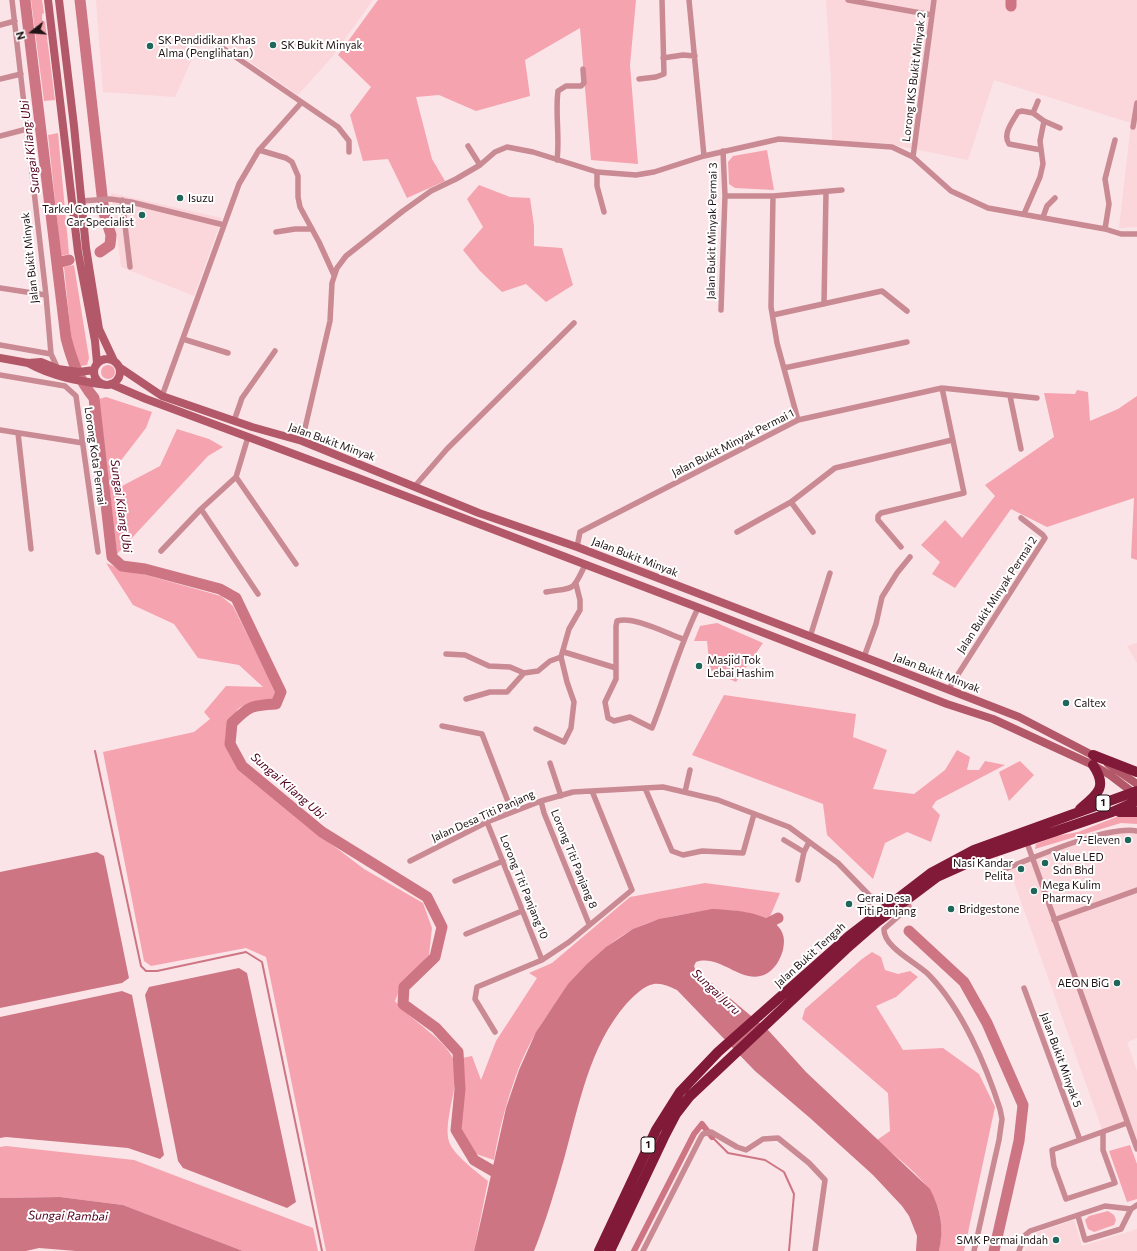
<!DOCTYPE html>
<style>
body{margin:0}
#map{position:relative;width:1137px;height:1251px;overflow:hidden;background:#fbe4e7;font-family:Commissioner,sans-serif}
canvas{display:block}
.north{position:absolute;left:12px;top:12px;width:40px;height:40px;-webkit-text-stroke:3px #fff;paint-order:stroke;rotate:253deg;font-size:11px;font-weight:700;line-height:16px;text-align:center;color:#201315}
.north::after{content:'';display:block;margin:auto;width:14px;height:18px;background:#201315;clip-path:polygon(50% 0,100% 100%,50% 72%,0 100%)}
</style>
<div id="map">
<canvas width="1137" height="1251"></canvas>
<div class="north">N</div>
</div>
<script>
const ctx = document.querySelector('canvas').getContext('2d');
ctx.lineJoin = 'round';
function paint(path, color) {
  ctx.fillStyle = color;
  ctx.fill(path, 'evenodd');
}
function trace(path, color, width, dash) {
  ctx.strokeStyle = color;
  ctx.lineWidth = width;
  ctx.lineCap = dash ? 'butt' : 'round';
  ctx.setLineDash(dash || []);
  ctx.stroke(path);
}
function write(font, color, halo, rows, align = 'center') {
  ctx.font = font + ' Commissioner,sans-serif';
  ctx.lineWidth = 4;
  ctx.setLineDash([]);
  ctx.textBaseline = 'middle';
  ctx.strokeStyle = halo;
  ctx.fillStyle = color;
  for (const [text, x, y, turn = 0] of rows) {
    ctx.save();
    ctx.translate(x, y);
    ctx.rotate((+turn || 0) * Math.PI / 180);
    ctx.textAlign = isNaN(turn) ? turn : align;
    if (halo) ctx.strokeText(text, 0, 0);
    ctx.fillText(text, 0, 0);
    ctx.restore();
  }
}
const built = new Path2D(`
 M96 0H373L332 57 298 95 210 34 193 57 175 97 103 92Z
 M826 0H1137V227L1119 228 1131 123 994 80 968 160 884 143 832 141 831 77Z
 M111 193 222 218 194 296 121 267Z
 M1137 643V663L1127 646Z
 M1137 831V1038L1127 1042 1137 1071V1149L1127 1123 1103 1132 1009 868 1095 837Z
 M1074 1220 1082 1246 1137 1229V1251H1025L1036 1233Z`);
const green = new Path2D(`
 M31 0H42L44 13 42 14V20L45 22 55 100 44 101Z
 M378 0H636L630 65 638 164 591 160 580 28 525 60 530 96 476 111 439 95 416 97 432 159 445 181 407 198 388 159 363 161 350 115 371 87 338 55Z
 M58 133 69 254 61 256 48 135Z
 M767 150 774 190 735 188 729 184 728 162 733 156Z
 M479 185 510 197 530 198 534 226V246L562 248 573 285 546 302 526 284 502 292 480 271 463 250 483 227 467 199Z
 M74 265 89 358 87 365 81 366 73 356 64 267Z
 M101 372a7 7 0 1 1 14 0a7 7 0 1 1-14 0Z
 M1077 390 1088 392 1090 421 1118 409 1137 396V560L1131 558 1134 498 1047 527 1011 509 955 588 932 574 940 562 921 545 945 520 962 538 995 496 985 485 1054 437 1044 393 1075 394Z
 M106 397 152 412 146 428 119 463 122 486 160 466 177 429 209 439 223 447 208 456 117 554 99 399Z
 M106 563 125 571 139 573 221 596 233 606 275 690V697L272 700 254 701 239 708 227 724 225 740 232 755 247 775 288 805 318 834 364 869 423 903 432 928 429 955 402 984 395 1001C411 1022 449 1040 455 1064 460 1087 440 1127 451 1146 458 1158 477 1172 488 1181L474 1251H326L266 957 246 948 151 966 144 961 103 752 194 732 210 719 204 712 226 686 263 687 239 665 198 658 174 624 133 605Z
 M717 623 763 643 736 682 710 670 707 641H694L700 626Z
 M724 695 856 714 853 737 887 750 873 789 914 794 945 770 957 750 970 757 967 770H979L985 761 1005 765 936 801 932 807 940 815 931 842 907 832 885 843 873 879 827 835 823 804 692 755Z
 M1020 761 1034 775 1009 801 999 772Z
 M1137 813V824L1121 823 1035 849 1036 844 1056 836 1078 832 1124 814Z
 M705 883 780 893 769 919C738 908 717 908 686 914 667 917 650 921 634 929 606 943 586 965 567 990 557 1003 545 1017 537 1031 515 1067 501 1119 494 1160L476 1154 461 1130 464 1081 462 1058 472 1056 481 1080 496 1041 537 978 529 973 552 963 630 897Z
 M872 952 881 957 885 970 898 974 910 971 918 977 896 997 876 1006 903 1050 943 1048 979 1074 995 1107 964 1251H939C951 1193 915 1174 877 1140L890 1131 888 1093 802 1019 805 1009 862 959Z
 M1130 1145 1137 1164V1199L1127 1202 1109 1151Z
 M6 1146 134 1160 313 1228 318 1251H243L123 1205 60 1197 0 1198V1147Z
 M1108 1211 1114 1215 1116 1220 1114 1225 1094 1232 1088 1229 1085 1220 1089 1216Z`);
const water = new Path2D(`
 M97 852 104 856 129 978 122 983 0 1008V872Z
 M712 909C735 910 793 912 783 950 780 960 775 969 766 974 742 986 720 953 696 962L694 966 695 969 769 1031 806 1072 930 1189C941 1210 944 1228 939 1251H916L917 1236 909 1216 902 1206 873 1175 810 1118 755 1071 677 990C670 987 662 983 654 984 643 986 634 996 627 1003 589 1046 579 1106 564 1159 555 1190 546 1221 534 1251H474L506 1108 519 1070 536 1032 568 984 587 964 606 947 633 929 659 919Z
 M239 968 247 973 296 1202 287 1208 183 1168 178 1161 145 995 149 987Z
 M122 991 132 995 164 1155 160 1159 128 1148 6 1137 0 1138V1017Z
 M60 1197 123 1205 243 1251H76L39 1248 26 1251H0V1198Z`);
const stream = new Path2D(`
 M95 751 141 966 146 971H157L246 952 262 962 322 1251
 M712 1137 728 1153 765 1160 784 1172 794 1194 789 1251`);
const canal = new Path2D(`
 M634 1251 694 1134 702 1124 712 1137`);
const river = new Path2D(`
 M25 0 66 338C72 361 79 380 94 398L112 557 122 566 145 569 220 589 236 598 281 692 276 704C252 705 249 706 232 723L230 744 242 766 322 832 427 897 442 927 435 957 404 987 403 1004 436 1028 458 1052 460 1089 456 1130 474 1160 493 1171 506 1174
 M80 0 104 213 111 235 110 245 100 252
 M1011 6V0
 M57 263 69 260
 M759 928 778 918
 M909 931 964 982 987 1023 1023 1105 1019 1141 994 1251`);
const street = new Path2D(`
 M12 0 46 295 51 354 58 369
 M689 0 704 156
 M848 0 932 15
 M0 25 15 21
 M211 40 338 127 349 141V152
 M663 58 683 55 695 56
 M0 79 21 74
 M639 79 656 77 664 74 662 0
 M1033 113 1022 111 1018 112C1013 121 1002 134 1009 144L1041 150
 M1044 121 1060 128
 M1133 127 1137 103
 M0 136 27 129
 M468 146 480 165
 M259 150 286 158 292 162 298 176V197L300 207 319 242 334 275
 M913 157 934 0
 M557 160C560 137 555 113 558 91L566 86H581L584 83 583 69
 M597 172V186L604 212
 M725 196H773L842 190
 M773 196 771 307 777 343 798 420
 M122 200 130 267
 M81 201 110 199 131 202 224 225
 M1024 214 1040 177 1043 164 1040 141 1044 121 1033 113 1038 101
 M1043 217 1047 206 1055 198
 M1105 229 1109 204 1105 179 1115 140
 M276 232 295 229H312
 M0 288 46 295
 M824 304 826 192
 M721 310 725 196 723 151
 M773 315 882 291 907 311
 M183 339 228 353
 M0 345 51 354
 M784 368 907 342
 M0 375 65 386 76 396 98 552
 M162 396 239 184 259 150 301 103
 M1010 396 1021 449
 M234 421 242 398 275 351
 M0 430 83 443
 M18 433 31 549
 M302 441 330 321 332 283 337 268 346 256 403 211 431 191 456 179 480 165 495 152 507 147 533 152 597 172 636 175 654 172 704 156 779 139 892 147 913 157 951 191 988 208 1105 229 1121 234H1137
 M236 477 296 564
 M415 486 447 449 574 323
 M791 502 813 532
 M201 509 258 594
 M737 532 791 502 835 468 952 440
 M577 547 580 532 798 420 942 388 1037 398
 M901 547 878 520V516L881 513 964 493 942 388
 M161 551 201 509 236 477 248 437
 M546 592C574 587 572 593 585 565
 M810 637 830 573
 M683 639C666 633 634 616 617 621L616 626V679L605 702 608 718 614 721 630 717 652 728C668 688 679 647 698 608
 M564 652 616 668
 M446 654 465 655 489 666 510 667 524 673 538 671 550 661 561 657 569 629 580 610V600L576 584
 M864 657 876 624 882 597 897 573 910 557
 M948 690 1045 538 1043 535 1021 518
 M466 699 490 692H507L524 673
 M442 726 482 734 512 812
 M536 729 564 742 571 728 574 702 567 682 561 657
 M550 763 561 796
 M645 788 672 851 683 855 702 851 743 853 754 814
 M685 792 690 770
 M541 801 544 813 589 924
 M487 822 542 960
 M784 840 804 852
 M1026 840 1137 1149
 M410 861 487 822 541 801 573 792 663 787 718 800 789 827 838 863 870 896 892 902
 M1005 869C1035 857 1108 825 1137 831
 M798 880 804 852 809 842
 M455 881 503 861
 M870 896 871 918
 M906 900 908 902 909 907 884 929C883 947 917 963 929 975 962 1009 986 1065 1000 1109L1002 1119 999 1140 974 1251
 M1054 920 1137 890
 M466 934 522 911
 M1024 988 1080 1140
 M495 1032 475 999 477 987 542 960 569 942 632 890 592 791
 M1103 1132V1150L1115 1183 1066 1199 1054 1166 1052 1150 1127 1123
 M1078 1216 1085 1240 1121 1229 1131 1209
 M643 1251 701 1137 703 1134 711 1132 737 1147 746 1150 763 1139 778 1138 809 1163 825 1180 815 1251
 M1019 1251 1024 1236 1030 1231 1105 1206 1131 1209 1137 1205`);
const secondary = new Path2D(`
 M48 0 78 252 95 341 97 363
 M59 0 74 126 86 248 99 329 114 361
 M0 358 28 363 41 362 58 369 79 372 94 370
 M94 372a13 13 0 1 1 26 0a13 13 0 1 1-26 0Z
 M28 363C53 377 79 381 107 385
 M119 367 162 396 252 427 302 441 479 513 577 547 885 665 1019 717 1098 758
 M111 384 146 399 353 476 710 612 947 704 993 719 1093 765 1110 775 1135 794
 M1108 764 1137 784`);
const highway = new Path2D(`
 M1093 755 1137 772
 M1080 809C1098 794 1108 787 1093 765
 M1119 812H1137
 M599 1251 656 1130 680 1092 718 1052 849 936 931 873 974 850 1137 791
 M610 1251 664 1137 676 1114 690 1096 846 949 877 922 937 877 986 855 1112 812 1137 801`);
const markers = [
 [273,45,4,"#1f665b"],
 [150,46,4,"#1f665b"],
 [180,198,4,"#1f665b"],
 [142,215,4,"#1f665b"],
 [699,666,4,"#1f665b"],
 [1066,703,4,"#1f665b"],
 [1128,840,4,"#1f665b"],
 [1045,863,4,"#1f665b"],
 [1021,869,4,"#1f665b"],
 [1034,891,4,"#1f665b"],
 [849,904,4,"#1f665b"],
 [951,909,4,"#1f665b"],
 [1117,983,4,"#1f665b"],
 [1056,1240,4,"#1f665b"]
];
const shields = [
 [1103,803,14],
 [648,1145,14]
];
const shieldNames = [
 ["1",1103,803],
 ["1",648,1145]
];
const poiNames = [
 ["SK Pendidikan Khas",158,40],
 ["Alma (Penglihatan)",158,53],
 ["SK Bukit Minyak",281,45],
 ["Isuzu",188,198],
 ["Tarkel Continental",134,209,"right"],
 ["Car Specialist",134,222,"right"],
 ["Masjid Tok",707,660],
 ["Lebai Hashim",707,673],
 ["Caltex",1074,703],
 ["7-Eleven",1120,840,"right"],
 ["Value LED",1053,857],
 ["Sdn Bhd",1053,870],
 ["Nasi Kandar",1013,863,"right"],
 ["Pelita",1013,876,"right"],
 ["Mega Kulim",1042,885],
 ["Pharmacy",1042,898],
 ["Gerai Desa",857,898],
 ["Titi Panjang",857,911],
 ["Bridgestone",959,909],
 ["AEON BiG",1109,983,"right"],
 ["SMK Permai Indah",1048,1240,"right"]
];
const streetNames = [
 ["Lorong IKS Bukit Minyak 2",914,77,-83],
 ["Jalan Bukit Minyak Permai 3",712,231,-89],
 ["Jalan Bukit Minyak",30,258,-96],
 ["Jalan Bukit Minyak",332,442,20],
 ["Jalan Bukit Minyak Permai 1",733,443,-27],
 ["Lorong Kota Permai",95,456,82],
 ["Jalan Bukit Minyak",635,557,21],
 ["Jalan Bukit Minyak Permai 2",997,595,-57],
 ["Jalan Bukit Minyak",937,673,21],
 ["Jalan Desa Titi Panjang",483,816,-24],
 ["Lorong Titi Panjang 8",574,859,68],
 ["Lorong Titi Panjang 10",524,887,68],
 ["Jalan Bukit Tengah",810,955,-42],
 ["Jalan Bukit Minyak 5",1061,1060,70]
];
const waterNames = [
 ["Sungai Kilang Ubi",30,147,-97],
 ["Sungai Kilang Ubi",121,506,82],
 ["Sungai Kilang Ubi",288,786,41],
 ["Sungai Juru",716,992,43],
 ["Sungai Rambai",68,1216,1]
];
paint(built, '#fbd6da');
paint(green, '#f5a3af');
paint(water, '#ce7584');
trace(stream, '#ce7584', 2);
trace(canal, '#ce7584', 6);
trace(river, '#ce7584', 11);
trace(street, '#c98a93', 5.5);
trace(secondary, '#b25869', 8);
trace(highway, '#811a38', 10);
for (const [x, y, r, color] of markers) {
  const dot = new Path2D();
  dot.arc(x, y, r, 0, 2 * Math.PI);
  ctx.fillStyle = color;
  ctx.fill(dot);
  trace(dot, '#fff', 1.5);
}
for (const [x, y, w] of shields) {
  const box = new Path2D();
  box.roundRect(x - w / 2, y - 8, w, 16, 3);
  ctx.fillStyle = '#fff';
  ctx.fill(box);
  trace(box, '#201315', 1);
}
write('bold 10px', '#201315', null, shieldNames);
write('11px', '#201315', '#fff', poiNames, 'left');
write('11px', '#201315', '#fff', streetNames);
write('italic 12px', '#53001c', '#fff', waterNames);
</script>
